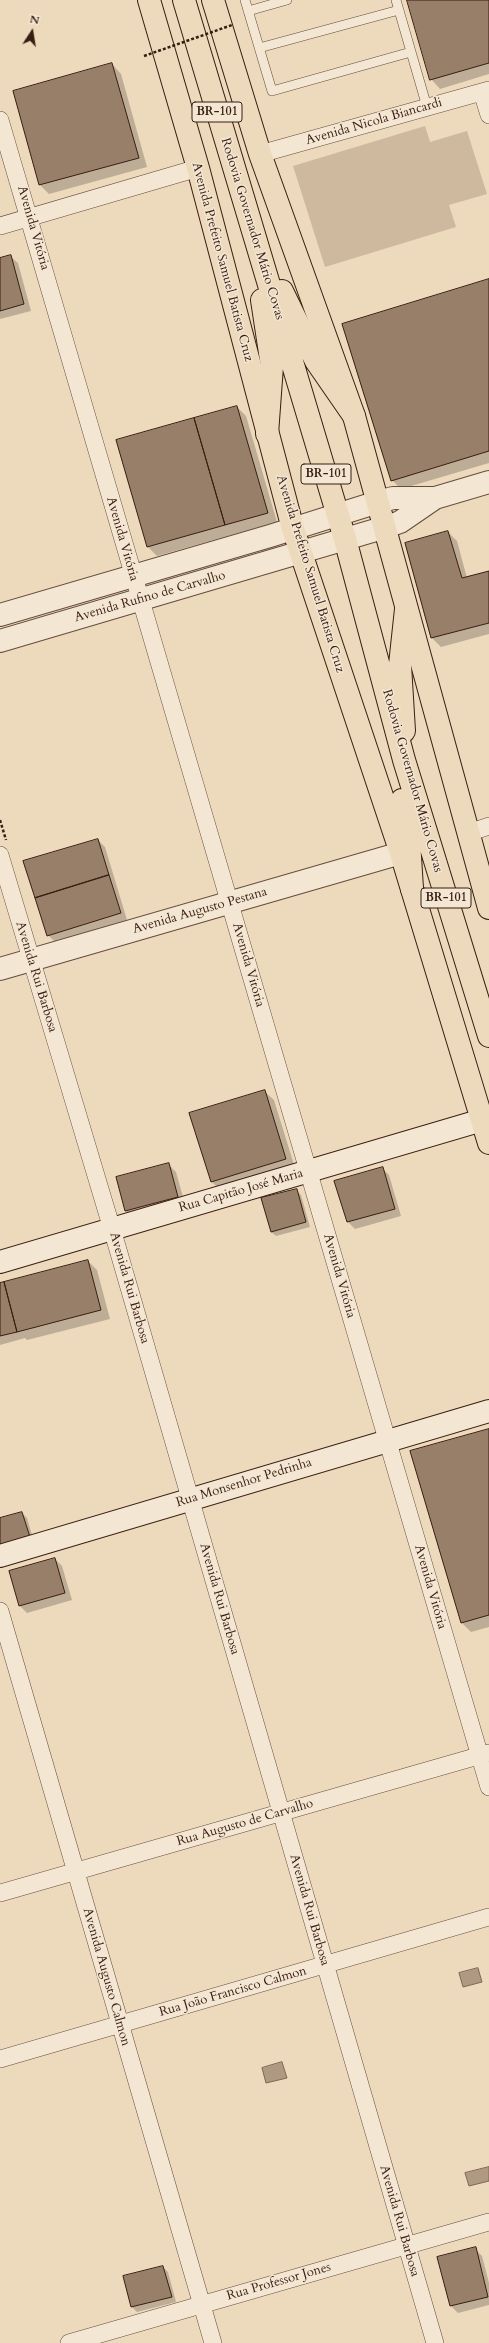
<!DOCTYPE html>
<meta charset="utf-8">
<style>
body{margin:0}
#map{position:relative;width:489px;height:2343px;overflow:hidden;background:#edd9bc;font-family:Cardo,serif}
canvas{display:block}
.north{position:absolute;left:12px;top:12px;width:40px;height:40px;-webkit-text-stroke:3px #f3e6d3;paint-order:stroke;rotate:12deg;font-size:11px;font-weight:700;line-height:16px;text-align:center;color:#391d11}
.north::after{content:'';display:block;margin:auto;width:14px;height:18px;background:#391d11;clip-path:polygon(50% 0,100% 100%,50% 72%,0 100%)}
</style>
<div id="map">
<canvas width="489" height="2343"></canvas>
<div class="north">N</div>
</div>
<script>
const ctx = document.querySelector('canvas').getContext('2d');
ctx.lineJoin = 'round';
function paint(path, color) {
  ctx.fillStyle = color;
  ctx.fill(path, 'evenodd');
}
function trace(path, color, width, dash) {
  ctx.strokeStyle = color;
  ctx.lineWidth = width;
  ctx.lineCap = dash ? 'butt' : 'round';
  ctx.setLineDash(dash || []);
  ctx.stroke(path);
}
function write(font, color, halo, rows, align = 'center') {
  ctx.font = font + ' Cardo,serif';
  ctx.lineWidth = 3;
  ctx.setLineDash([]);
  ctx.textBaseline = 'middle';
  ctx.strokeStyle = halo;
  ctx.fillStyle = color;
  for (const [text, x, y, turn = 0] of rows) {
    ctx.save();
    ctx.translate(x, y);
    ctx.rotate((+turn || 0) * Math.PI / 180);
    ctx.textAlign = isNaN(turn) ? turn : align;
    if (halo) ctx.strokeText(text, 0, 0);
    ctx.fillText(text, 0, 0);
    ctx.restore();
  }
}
const green = new Path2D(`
 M425 126 430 142 467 131 487 194 449 205 456 227 325 267 293 166Z`);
const water = new Path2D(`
 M478 1968 482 1982 463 1987 459 1973Z
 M282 2062 287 2078 266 2083 262 2068Z
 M489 2167V2181L469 2186 465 2173Z`);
const shadow = new Path2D(`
 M408 0H489V74L440 89 431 79Z
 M112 64 121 74 147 167 49 194 40 185Z
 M10 256 18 263 31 311 0 319V259Z
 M489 280V463L401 489 392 480Z
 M237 407 246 416 277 522 157 556 148 547 117 441Z
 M448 532 457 541 467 578 489 573V634L441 647 432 638 406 544Z
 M98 840 105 847 127 920 55 942 48 935Z
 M264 1091 274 1100 295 1168 221 1191 212 1182Z
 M169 1165 176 1172 185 1204 133 1218 125 1211Z
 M382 1168 389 1175 401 1216 355 1229 348 1222 336 1181Z
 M296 1190 301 1195 310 1227 276 1236 271 1232Z
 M88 1261 97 1270 110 1319 27 1340 25 1338 0 1345V1284Z
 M489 1430V1627L471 1632 462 1623Z
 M22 1513 27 1518 34 1542 0 1519Z
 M55 1559 62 1566 72 1600 27 1613 20 1606 10 1572Z
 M475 2249 482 2256 489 2283V2305L458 2313 451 2306 439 2258Z
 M163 2267 168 2272 176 2302 137 2312 132 2307 125 2277Z`);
const building = new Path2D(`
 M407 0H489V63L430 80Z
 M112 63 139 158 39 185 13 91Z
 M11 255 24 304 0 311V258Z
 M489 279V451L391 481 342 324Z
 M237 406 268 513 225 525 194 418Z
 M194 418 225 525 147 547 116 440Z
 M448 531 462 578 489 571V623L431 638 405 543Z
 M98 839 109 875 35 898 23 861Z
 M109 875 121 913 47 936 35 898Z
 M265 1090 286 1159 211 1182 189 1113Z
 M169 1163 178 1197 125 1211 116 1177Z
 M383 1167 395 1209 347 1222 334 1181Z
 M297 1189 306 1222 271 1232 261 1198Z
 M88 1260 101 1310 17 1332 4 1282Z
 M4 1282 17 1332 0 1336V1283Z
 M489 1429V1615L461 1623 410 1451Z
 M22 1512 30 1537 0 1546V1518Z
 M55 1558 65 1593 19 1606 9 1571Z
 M476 2247 488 2297 450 2306 437 2257Z
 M163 2266 172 2297 131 2307 123 2276Z`);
const path = new Path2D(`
 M0 820 6 840`);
const service = new Path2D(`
 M245 0 272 91 411 52
 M396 0 427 107
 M248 11 287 0
 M259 48 399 10`);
const minor = new Path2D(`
 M482 92 489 115
 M0 120 489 1787
 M260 154 489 90
 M0 226 198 168
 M468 833 489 826
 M0 855 112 1229 435 2343
 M0 1611 213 2343
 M0 1893 489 1753
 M0 2059 489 1917
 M69 2343 489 2222`);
const tertiary = new Path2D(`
 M0 615 270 536 378 502 393 498H435L489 482
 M0 641 386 527 400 522 435 498
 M0 969 401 853`);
const secondary = new Path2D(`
 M0 1262 489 1118
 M0 1556 489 1411`);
const primary = new Path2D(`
 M149 0 198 168 293 529 401 853 489 1143
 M213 0 260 154 354 416 489 908`);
const trunk = new Path2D(`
 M184 0 345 539 404 760 489 1036
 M282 291 316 361 354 416
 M262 300 272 366 267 434
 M404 731 400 665 406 609
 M402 800 408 824 412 889`);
const pathBridge = new Path2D(`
 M144 56 232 25`);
const shields = [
 [217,112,50],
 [326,474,50],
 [446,898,50]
];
const shieldNames = [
 ["BR-101",217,112],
 ["BR-101",326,474],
 ["BR-101",446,898]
];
const streetNames = [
 ["Avenida Nicola Biancardi",374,122,-16],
 ["Avenida Vitória",33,228,74],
 ["Rodovia Governador Mário Covas",252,229,73],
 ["Avenida Prefeito Samuel Batista Cruz",222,262,75],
 ["Avenida Vitória",122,539,74],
 ["Avenida Prefeito Samuel Batista Cruz",310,574,73],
 ["Avenida Rufino de Carvalho",150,597,-16],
 ["Rodovia Governador Mário Covas",412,781,74],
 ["Avenida Augusto Pestana",200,911,-16],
 ["Avenida Vitória",248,965,74],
 ["Avenida Rui Barbosa",36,977,73],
 ["Rua Capitão José Maria",241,1191,-16],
 ["Avenida Vitória",339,1276,74],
 ["Avenida Rui Barbosa",129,1288,74],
 ["Rua Monsenhor Pedrinha",244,1483,-17],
 ["Avenida Vitória",430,1587,74],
 ["Avenida Rui Barbosa",219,1599,74],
 ["Rua Augusto de Carvalho",245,1823,-16],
 ["Avenida Rui Barbosa",309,1910,74],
 ["Avenida Augusto Calmon",106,1977,74],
 ["Rua João Francisco Calmon",233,1992,-16],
 ["Avenida Rui Barbosa",399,2221,74],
 ["Rua Professor Jones",279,2282,-16]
];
paint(green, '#ceb99f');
paint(water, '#b09982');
trace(water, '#806755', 1);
paint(shadow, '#0003');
paint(building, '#977f6a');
trace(building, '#391d11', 1);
trace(service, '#664c3c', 10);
trace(minor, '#664c3c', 18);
trace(tertiary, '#664c3c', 24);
trace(secondary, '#391d11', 24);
trace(primary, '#391d11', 24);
trace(trunk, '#391d11', 24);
trace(path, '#391d11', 2.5, [3, 2]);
trace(service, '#f3e6d3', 9);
trace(minor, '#f3e6d3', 17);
trace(tertiary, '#f3e6d3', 22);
trace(secondary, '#f3e6d3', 22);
trace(primary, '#edd9bc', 22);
trace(trunk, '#edd9bc', 22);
trace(pathBridge, '#391d11', 2.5, [3, 2]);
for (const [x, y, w] of shields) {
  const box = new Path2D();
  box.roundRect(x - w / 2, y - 10, w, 20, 3);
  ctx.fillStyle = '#f3e6d3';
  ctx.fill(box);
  trace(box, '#391d11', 1);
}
write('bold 12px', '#391d11', null, shieldNames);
write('13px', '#391d11', '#f3e6d3', streetNames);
</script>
